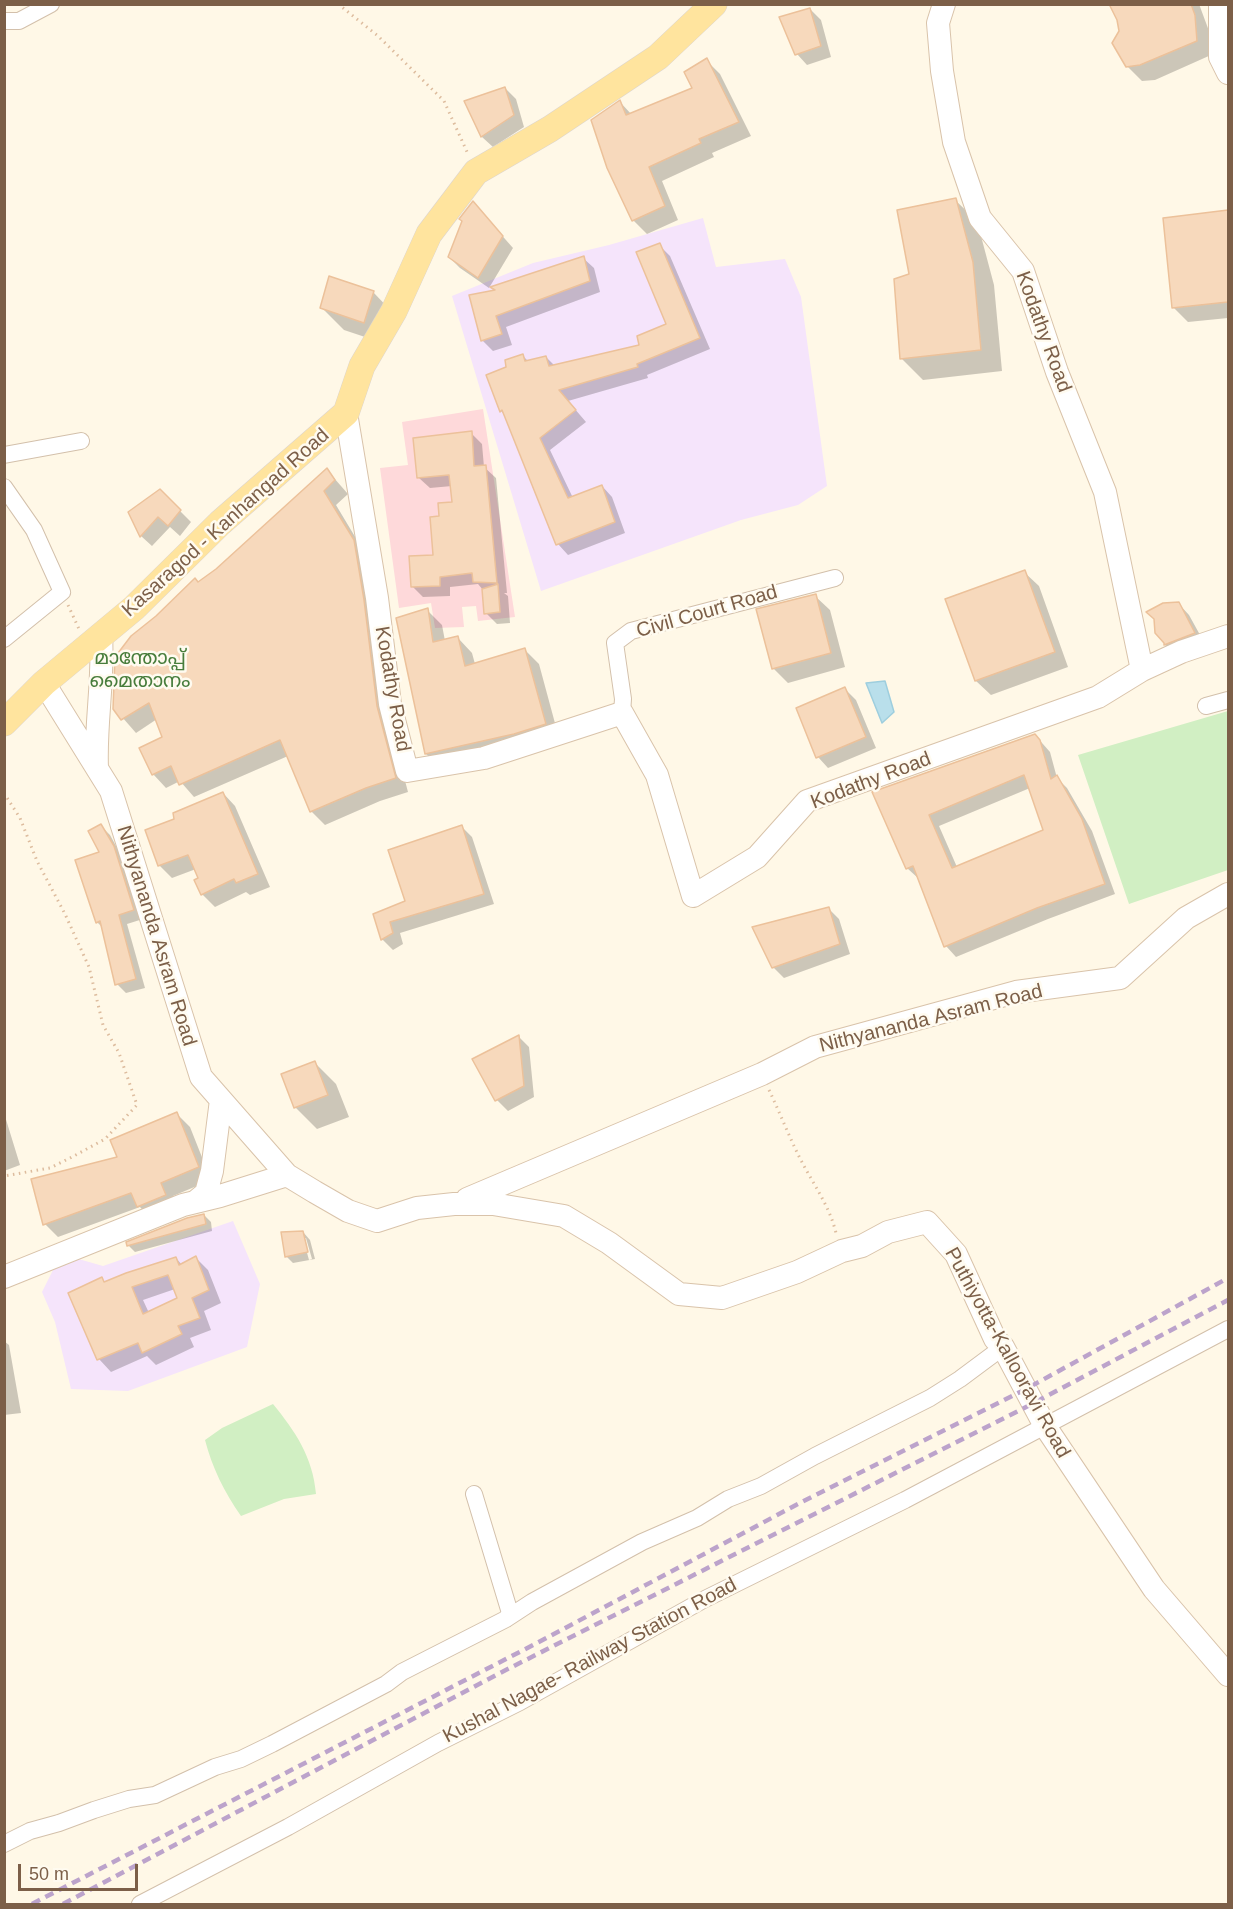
<!DOCTYPE html>
<meta charset="utf-8">
<style>
body{margin:0}
#map{position:relative;width:1233px;height:1909px;overflow:hidden;background:#fff8e7;font-family:Arial,sans-serif}
canvas{display:block}
.frame{position:absolute;inset:0;border:6px solid #7c5f48;pointer-events:none}
.scale{position:absolute;left:18px;top:1864px;width:120px;height:27px;box-sizing:border-box;border:3px solid #7c5f48;border-top:0;padding-left:8px;font-size:18px;line-height:21px;white-space:nowrap;color:#7c5f48;-webkit-text-stroke:4px #fffbf0;paint-order:stroke}
</style>
<div id="map">
<canvas width="1233" height="1909"></canvas>
<div class="frame"></div>
<div class="scale">50 m</div>
</div>
<script>
const ctx = document.querySelector('canvas').getContext('2d');
ctx.lineJoin = 'round';
function paint(path, color) {
  ctx.fillStyle = color;
  ctx.fill(path, 'evenodd');
}
function trace(path, color, width, dash) {
  ctx.strokeStyle = color;
  ctx.lineWidth = width;
  ctx.lineCap = dash ? 'butt' : 'round';
  ctx.setLineDash(dash || []);
  ctx.stroke(path);
}
function write(font, color, halo, rows, align = 'center') {
  ctx.font = font + ' Arial,"Noto Sans Malayalam",sans-serif';
  ctx.lineWidth = 5;
  ctx.setLineDash([]);
  ctx.textBaseline = 'middle';
  ctx.strokeStyle = halo;
  ctx.fillStyle = color;
  for (const [text, x, y, turn = 0] of rows) {
    ctx.save();
    ctx.translate(x, y);
    ctx.rotate((+turn || 0) * Math.PI / 180);
    ctx.textAlign = isNaN(turn) ? turn : align;
    if (halo) ctx.strokeText(text, 0, 0);
    ctx.fillText(text, 0, 0);
    ctx.restore();
  }
}
const education = new Path2D(`
 M703 218 716 267 785 259 801 297 827 486 798 505 741 520 541 591 452 296 533 263 609 245Z
 M233 1221 260 1284 247 1347 128 1391 71 1389 55 1322 42 1292 61 1254 103 1266Z`);
const medical = new Path2D(`
 M483 409 515 617 478 621 476 606 462 607 464 627 435 628 431 603 399 608 380 468 408 465 402 422Z`);
const green = new Path2D(`
 M1228 711V870L1129 904 1078 755Z
 M273 1404C295 1431 313 1457 316 1494L284 1499 241 1516C224 1492 212 1467 205 1440L222 1428Z`);
const water = new Path2D(`
 M885 681 894 712 882 723 866 683Z`);
const shadow = new Path2D(`
 M1111 4H1199L1209 31 1211 55 1155 80 1142 81 1127 66 1118 19Z
 M810 9 821 20 831 57 807 65 797 54Z
 M706 60 720 74 751 136 712 153 714 157 662 181 678 220 647 234 633 220 620 102 632 115 694 89Z
 M505 88 516 99 524 127 493 147 482 137 466 102Z
 M955 200 977 221 994 285 1002 371 923 380 901 358 911 275Z
 M1228 212V318L1188 322 1173 307 1165 219Z
 M483 214 513 248 489 288 460 268 449 257Z
 M659 245 670 256 710 349 647 375 648 378 568 401 586 422 550 450 573 498 602 486 612 497 625 533 568 555 558 544 506 416 501 411 508 368 523 356 529 362 546 357 555 366 641 346 668 325Z
 M583 258 594 268 600 292 506 327 512 345 493 351 482 340 497 292Z
 M330 278 374 293 395 315 386 344 344 330 322 308Z
 M471 433 482 444 484 467 496 478 507 593H504L508 596 510 623 497 624 486 613 483 590 478 584 450 587V596L423 597 412 586 435 557 441 517 453 504 452 486 430 488 419 478Z
 M327 470 348 494 336 505 366 555 389 720 408 792 380 801 325 825 311 811 288 756 194 797 180 781 166 788 153 774 164 738 157 719 136 733 115 709 199 583 217 570Z
 M160 491 191 522 180 536 170 527 152 546 141 536 130 513Z
 M1024 572 1039 586 1068 667 991 695 976 681 947 600Z
 M815 596 830 610 845 667 788 683 773 668Z
 M1178 603 1189 615 1205 644 1176 655 1165 645Z
 M427 610 442 625 445 641 458 638 472 653 475 664 525 650 539 664 559 738 441 768 426 754Z
 M845 689 856 700 876 748 828 768 818 757Z
 M1035 735 1050 752 1057 778 1067 788 1092 831 1115 894 1048 919 956 957 946 946 919 879 907 868 874 793ZM1030 788 1045 831 957 867 939 826Z
 M223 793 235 806 270 887 250 895 246 892 215 907 202 894 196 881 200 879 196 869 172 878 159 865 175 820Z
 M101 826 110 835 122 857 143 919 127 924 145 988 126 993 117 984 103 928 97 922Z
 M462 827 472 837 494 904 400 933 403 944 393 950 382 939 375 915 407 902Z
 M828 908 839 919 850 954 784 978 773 967Z
 M518 1036 529 1047 534 1097 508 1111 497 1100Z
 M314 1062 336 1084 349 1117 317 1129 295 1107Z
 M4 1113 20 1165 4 1171Z
 M177 1114 190 1127 211 1180 173 1196 178 1208 151 1219 140 1207 58 1237 45 1224 119 1158Z
 M204 1215 211 1222 212 1231 135 1252 128 1245Z
 M303 1232 310 1240 315 1259 293 1263 286 1256ZM303 1238H306L312 1259 309 1260Z
 M176 1258 182 1265 196 1258 208 1270 221 1303 204 1311 211 1330 190 1338 194 1347 156 1365 147 1356 111 1372 99 1359 102 1279 105 1283ZM175 1289 179 1299 149 1313 143 1300Z
 M4 1341 9 1345 21 1413 4 1415Z`);
const building = new Path2D(`
 M1109 4H1191L1195 15 1197 41 1140 65 1126 67 1112 43 1119 31 1117 20Z
 M810 8 821 46 795 55 779 17Z
 M707 58 739 122 699 139 701 143 649 167 665 206 632 221 607 168 591 120 620 100 626 115 692 88 684 72Z
 M505 87 514 115 481 137 464 101Z
 M956 198 973 262 981 350 900 359 894 279 909 274 897 210Z
 M473 201 503 236 478 278 448 257 462 221 459 219Z
 M1228 210V302L1172 308 1163 218Z
 M660 243 700 338 637 364 638 367 559 390 576 410 540 438 568 498 602 485 615 522 556 545 502 410 500 412 486 375 506 367 505 360 523 354 525 361 546 356 549 366 639 345 637 336 666 324 636 252Z
 M584 256 590 281 496 316 502 334 481 341 469 295 495 290 490 287Z
 M329 276 374 291 364 323 320 308Z
 M472 431 474 466 486 465 497 583 473 582 472 573 440 577V586L411 587 409 556 433 555 430 517 439 516 438 503 452 502 449 475 417 478 413 438Z
 M327 468 335 480 324 491 354 540 364 600 377 706 396 778 366 788 310 812 280 740 179 785 171 766 152 775 139 748 162 737 149 703 121 720 113 709 115 657 131 636 156 616 195 578 198 582 216 569Z
 M160 489 181 510 168 526 158 517 140 537 128 512Z
 M1025 570 1055 652 975 681 945 599Z
 M498 584 500 612 484 614 482 589Z
 M816 594 831 653 772 669 756 609Z
 M1179 602 1195 633 1164 645V643L1155 633 1154 619 1146 612 1163 603Z
 M428 608 433 642 458 636 465 666 525 648 546 724 514 734 425 754 396 618Z
 M845 687 866 737 816 758 796 708Z
 M1035 734 1040 740 1051 779 1057 775 1082 819 1105 884 1037 908 944 947 913 866 906 869 872 792ZM1024 775 1043 830 952 868 929 815Z
 M223 792 258 874 236 883 234 879 201 895 194 880 198 878 188 855 158 866 145 830 174 819 173 813Z
 M101 824 114 846 134 910 119 915 136 979 115 985 100 921 96 923 75 860 99 852 88 831Z
 M462 825 484 894 390 922 393 933 381 940 373 914 405 901 388 850Z
 M829 907 840 944 772 968 752 927Z
 M519 1035 524 1086 495 1101 472 1059Z
 M315 1061 328 1095 294 1108 281 1074Z
 M177 1112 199 1167 161 1183 166 1195 137 1207 131 1193 43 1225 31 1179 117 1157 110 1140Z
 M204 1214 206 1224 127 1246 126 1242 187 1218Z
 M303 1231 308 1252 285 1257 281 1232Z
 M196 1256 209 1290 192 1298 200 1318 178 1326 182 1334 142 1353 138 1343 97 1360 68 1293 102 1277 104 1282 126 1273 176 1257 179 1265ZM168 1275 177 1298 143 1314 132 1287Z`);
const path = new Path2D(`
 M338 4 378 36 444 101 468 154
 M68 605 79 629
 M4 793 20 818 37 861 65 914 89 967 103 1025 119 1053 137 1105 105 1139 72 1157 50 1168 4 1176
 M769 1090C781 1115 791 1142 804 1166 816 1188 830 1208 836 1233`);
const street = new Path2D(`
 M4 21H19L51 4
 M4 455 81 441
 M4 487 34 530 62 592 4 639
 M1206 706 1228 700
 M622 713 623 699 615 643 631 631 835 578
 M474 1494 510 1613 506 1619
 M4 1844 30 1831 59 1823 94 1810 129 1799 155 1795 215 1767 241 1759 272 1744 386 1684 402 1672 506 1619 532 1602 642 1542 697 1518 728 1499 761 1486 815 1456 930 1398 960 1379 1003 1347
 M140 1904 288 1827 438 1743 520 1702 705 1599 905 1500 1228 1329`);
const secondary = new Path2D(`
 M1220 4V57L1228 73
 M346 413 377 598 390 704 407 771 484 758 622 713 657 775 693 896 757 857 807 801 1098 697 1142 670 1105 492 1057 372 1023 271 980 218 954 142 942 71 938 23 944 4
 M1142 670 1181 652 1228 636
 M44 683 111 791 201 1077 287 1175 315 1192 348 1211 377 1221 417 1208 454 1204H493L564 1216 609 1243 679 1294 722 1298 797 1272 842 1251 862 1246 888 1232 927 1222 956 1254 995 1339 1003 1347 1045 1426 1154 1589 1228 1675
 M97 768C95 724 104 680 101 635
 M467 1199 762 1074 815 1047 1016 992 1120 978 1186 918 1228 894
 M195 1202 206 1193 212 1171 221 1100
 M4 1277 183 1205 220 1196 287 1175`);
const primary = new Path2D(`
 M4 723 44 683 134 608 220 523 346 413 362 366 394 311 429 234 476 172 550 129 658 57 714 4`);
const rail = new Path2D(`
 M32 1904 537 1643 796 1505 1026 1389 1228 1278
 M63 1904 498 1674 1028 1406 1228 1300`);
const streetNames = [
 ["Kodathy Road",1043,332,70],
 ["Kasaragod - Kanhangad Road",226,523,-42],
 ["Civil Court Road",707,612,-16],
 ["Kodathy Road",392,689,80],
 ["Kodathy Road",871,781,-21],
 ["Nithyananda Asram Road",156,936,73],
 ["Nithyananda Asram Road",931,1019,-14],
 ["Puthiyotta-Kallooravi Road",1007,1353,61],
 ["Kushal Nagae- Railway Station Road",590,1661,-28]
];
const parkNames = [
 ["മാന്തോപ്പ്",140,658],
 ["മൈതാനം",140,681]
];
paint(education, '#f5e4fb');
paint(medical, '#fed9da');
paint(green, '#d1efc3');
paint(water, '#b9dfeb');
trace(water, '#9ecede', 1.5);
paint(shadow, '#0003');
paint(building, '#f7d9bc');
trace(building, '#ecc19a', 1.5);
trace(street, '#d3c0ab', 18);
trace(secondary, '#d9c3aa', 24);
trace(primary, '#ddd5cf', 27);
trace(path, '#ddbc9e', 3, [1.5, 4.5]);
trace(street, '#fff', 16);
trace(secondary, '#fff', 22);
trace(primary, '#ffe49e', 26);
trace(rail, '#bca3cb', 4.5, [9, 6]);
write('20px', '#7c5f48', '#fffbf0', streetNames);
write('20px', '#487d3c', '#fffbf0', parkNames);
</script>
